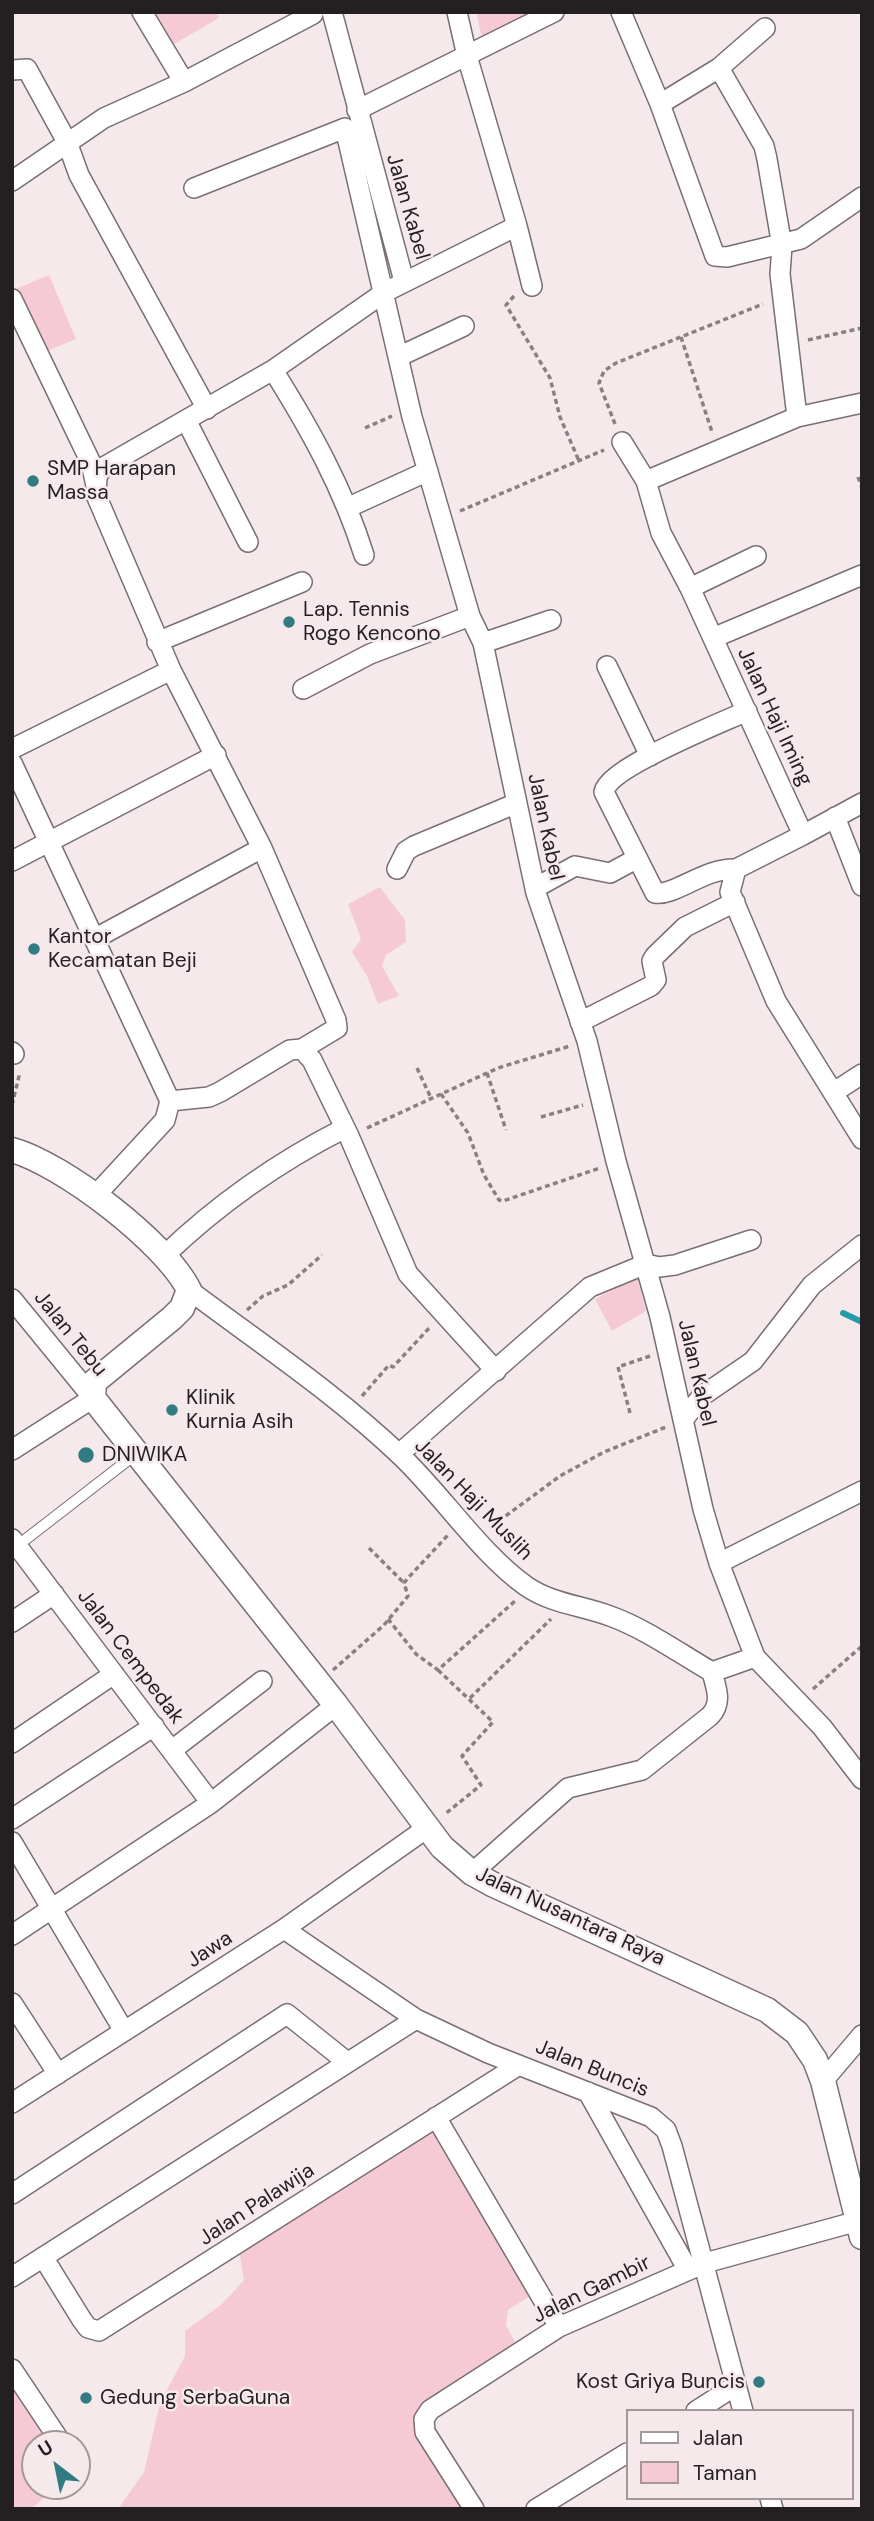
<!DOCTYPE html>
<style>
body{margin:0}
#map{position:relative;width:874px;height:2521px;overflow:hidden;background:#f6e9ec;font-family:"DM Sans",sans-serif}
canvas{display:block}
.frame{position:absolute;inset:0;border:14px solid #241f20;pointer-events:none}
.legend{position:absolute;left:626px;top:2409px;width:228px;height:91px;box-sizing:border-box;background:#f6e9ec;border:2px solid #a2989a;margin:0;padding:9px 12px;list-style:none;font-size:21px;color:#241f20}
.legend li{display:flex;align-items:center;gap:14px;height:35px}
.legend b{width:35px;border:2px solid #a2989a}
.north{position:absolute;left:21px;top:2430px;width:70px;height:70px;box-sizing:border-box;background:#f6e9ec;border:2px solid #a2989a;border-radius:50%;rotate:328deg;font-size:19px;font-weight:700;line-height:28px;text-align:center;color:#241f20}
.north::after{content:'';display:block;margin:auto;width:24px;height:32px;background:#337b83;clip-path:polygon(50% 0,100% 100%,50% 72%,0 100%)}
</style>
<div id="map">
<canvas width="874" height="2521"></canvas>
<div class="frame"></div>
<ul class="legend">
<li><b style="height:9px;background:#fff"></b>Jalan</li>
<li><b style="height:19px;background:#f6cad5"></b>Taman</li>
</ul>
<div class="north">U</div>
</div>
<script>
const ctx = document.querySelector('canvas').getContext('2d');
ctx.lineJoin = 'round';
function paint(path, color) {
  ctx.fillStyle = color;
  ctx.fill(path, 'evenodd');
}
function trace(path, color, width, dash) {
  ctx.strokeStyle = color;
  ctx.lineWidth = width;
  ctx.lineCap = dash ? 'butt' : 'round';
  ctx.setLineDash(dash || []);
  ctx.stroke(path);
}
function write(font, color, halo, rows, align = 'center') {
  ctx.font = font + ' "DM Sans",sans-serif';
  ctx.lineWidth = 5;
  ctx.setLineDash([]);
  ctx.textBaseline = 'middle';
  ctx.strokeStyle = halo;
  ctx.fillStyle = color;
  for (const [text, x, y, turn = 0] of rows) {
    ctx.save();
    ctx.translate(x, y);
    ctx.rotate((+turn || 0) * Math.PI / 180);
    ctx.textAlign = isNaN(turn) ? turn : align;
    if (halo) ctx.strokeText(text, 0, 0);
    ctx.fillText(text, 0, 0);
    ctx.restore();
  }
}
const green = new Path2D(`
 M155 12H215L219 18 174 44Z
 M476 12H535L483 42Z
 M49 275 76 339 40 354 13 290Z
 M380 887 405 920 406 942 386 955 382 966 399 996 378 1004 367 976 352 952 361 939 348 904Z
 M637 1277 646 1311 612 1331 595 1299Z
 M436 2117 538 2291 508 2310 506 2325 521 2353 424 2419 474 2509H118L144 2472 160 2403 185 2356V2331L222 2304 244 2280 238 2244Z
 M12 2369 62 2444H35V2486H58L31 2509H12Z`);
const stream = new Path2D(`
 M843 1313 862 1322`);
const path = new Path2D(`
 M514 296 506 305 550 378 560 417 579 461
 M681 337 712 432
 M808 340 862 328
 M615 424 599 383 604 371 616 363 763 304
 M365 428 392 416
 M858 477 862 488
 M460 511 604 450
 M417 1068 431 1098
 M487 1073 506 1130
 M441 1094 468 1133 484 1175 499 1200 503 1201 600 1168
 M12 1105 20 1072
 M541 1117 583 1105
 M367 1128 498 1068 570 1046
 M247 1310 263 1296 288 1285 322 1255
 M362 1396 389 1365 393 1367 431 1326
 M630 1413 618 1367 650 1356
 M492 1526 560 1476 604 1452 666 1427
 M369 1548 404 1583
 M388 1619 416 1654 438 1670 515 1601
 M333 1670 384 1625 408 1596 404 1583 408 1578 448 1535
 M438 1670 493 1722 462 1756 481 1785 445 1814
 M813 1689 862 1646
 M470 1698 551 1619`);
const service = new Path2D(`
 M17 1546 136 1454`);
const minor = new Path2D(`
 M332 12 404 281
 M621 12 660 104 715 256 727 257 801 239 862 197
 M719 68 764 146 767 159 782 246 780 274 797 417
 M12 70 27 69 67 142 79 175 207 409
 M184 82 313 14
 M660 104 719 68 765 28
 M357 110 554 12
 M12 181 104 118 184 82 142 12
 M194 188 345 128 412 417 470 616 483 643 536 893 587 1041 616 1161 660 1317 703 1509 719 1563 755 1657 822 1727 862 1779
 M517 226 532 286
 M12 299 91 463 96 486
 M398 357 464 326
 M273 370C310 429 343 488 364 555
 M862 403 797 417 646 481 661 533 690 588 803 835 736 869 730 892 776 1001 862 1139
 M186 420 248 542
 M622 442 646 481
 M349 507 428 471
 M690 588 756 556
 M713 638 862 575
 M157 642 302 582
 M483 643 551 620
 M607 666 650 756
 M303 689 370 654 470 616
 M12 749 171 670 96 495 97 477 102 468 273 370 385 292 517 226 467 56 457 12
 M12 763 170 1101 165 1120 95 1196
 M835 817 862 886
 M803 835 862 803
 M12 861 216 755
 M397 869 406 851 414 846 517 803
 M736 869C706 867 673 897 655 893L604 792C609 767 721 723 747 711
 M535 888 575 866 610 873 636 859
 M96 938 262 848
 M580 1022 651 986 656 980 652 961 655 956 685 927 735 902
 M302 1049 312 1060 349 1136 408 1274 496 1371
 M12 1052 14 1054
 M834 1092 862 1074
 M170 1101 209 1097 220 1092 290 1050 302 1049 337 1028 336 1020 262 848 171 670
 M164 1256C218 1204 278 1162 345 1128
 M189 1290C261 1344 336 1394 401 1456 443 1496 480 1553 526 1586 552 1604 581 1605 610 1616 646 1629 679 1653 712 1672L755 1657
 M12 1299 93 1398 12 1450
 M683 1420 702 1396 753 1361 812 1285 862 1245
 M399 1454 590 1287 646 1264 659 1267 675 1265 751 1240
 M12 1539 211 1803
 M719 1563 862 1491
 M12 1622 54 1594
 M12 1743 114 1674
 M172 1750 262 1681
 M12 1819 154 1726
 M12 1842 124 2031
 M472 1873 568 1788 642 1770 710 1716C723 1702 716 1688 712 1672
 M284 1929 416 2019 488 2053 651 2117 666 2130 672 2146 743 2411
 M12 1935 211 1803 336 1705
 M12 2003 58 2074
 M823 2081 862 2035
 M588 2092 688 2270
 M12 2103 284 1929 427 1828
 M436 2117 559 2327
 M12 2194 287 2014 347 2062
 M43 2257 82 2320 88 2328 99 2331 519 2065
 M12 2277 416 2019
 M12 2369 62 2444
 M696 2411 735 2386
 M77 2466 78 2468
 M770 2498 773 2509
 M474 2509 425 2432 424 2419 430 2410 559 2327 705 2263 858 2221
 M536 2509 627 2453`);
const tertiary = new Path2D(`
 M12 1150C63 1164 166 1243 189 1290L182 1308 172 1318 94 1382 93 1398 336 1705 442 1847 472 1873 492 1884 767 2010 797 2033 815 2060 823 2081 862 2237`);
const markers = [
 [33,481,7,"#337b83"],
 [289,622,7,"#337b83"],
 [34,949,7,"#337b83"],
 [172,1410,7,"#337b83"],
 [86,1455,9,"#337b83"],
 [759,2382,7,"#337b83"],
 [86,2398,7,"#337b83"]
];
const streetNames = [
 ["Jalan Kabel",407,207,74],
 ["Jalan Haji Iming",774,717,65],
 ["Jalan Kabel",545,827,78],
 ["Jalan Tebu",70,1334,51],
 ["Jalan Kabel",696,1373,77],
 ["Jalan Haji Muslih",473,1500,46],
 ["Jalan Cempedak",130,1657,53],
 ["Jalan Nusantara Raya",570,1917,25],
 ["Jawa",210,1950,-33],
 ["Jalan Buncis",592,2069,22],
 ["Jalan Palawija",257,2205,-33],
 ["Jalan Gambir",592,2290,-26]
];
const poiNames = [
 ["SMP Harapan",47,469],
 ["Massa",47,493],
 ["Lap. Tennis",303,610],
 ["Rogo Kencono",303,634],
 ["Kantor",48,937],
 ["Kecamatan Beji",48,961],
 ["Klinik",186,1398],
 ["Kurnia Asih",186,1422],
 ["DNIWIKA",102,1455],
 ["Kost Griya Buncis",745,2382,"right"],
 ["Gedung SerbaGuna",100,2398]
];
paint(green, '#f6cad5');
trace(stream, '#239ca7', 6);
trace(service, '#796e71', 12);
trace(minor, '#796e71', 22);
trace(tertiary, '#796e71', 27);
trace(path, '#898082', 3.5, [5, 3.5]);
trace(service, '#fff', 10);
trace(minor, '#fff', 19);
trace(tertiary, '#fff', 24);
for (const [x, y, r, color] of markers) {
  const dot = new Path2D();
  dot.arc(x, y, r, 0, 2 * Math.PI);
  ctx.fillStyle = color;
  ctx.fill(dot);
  trace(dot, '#f6e9ec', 2.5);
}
write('21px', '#241f20', '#f6e9ec', streetNames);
write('21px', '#241f20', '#f6e9ec', poiNames, 'left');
</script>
